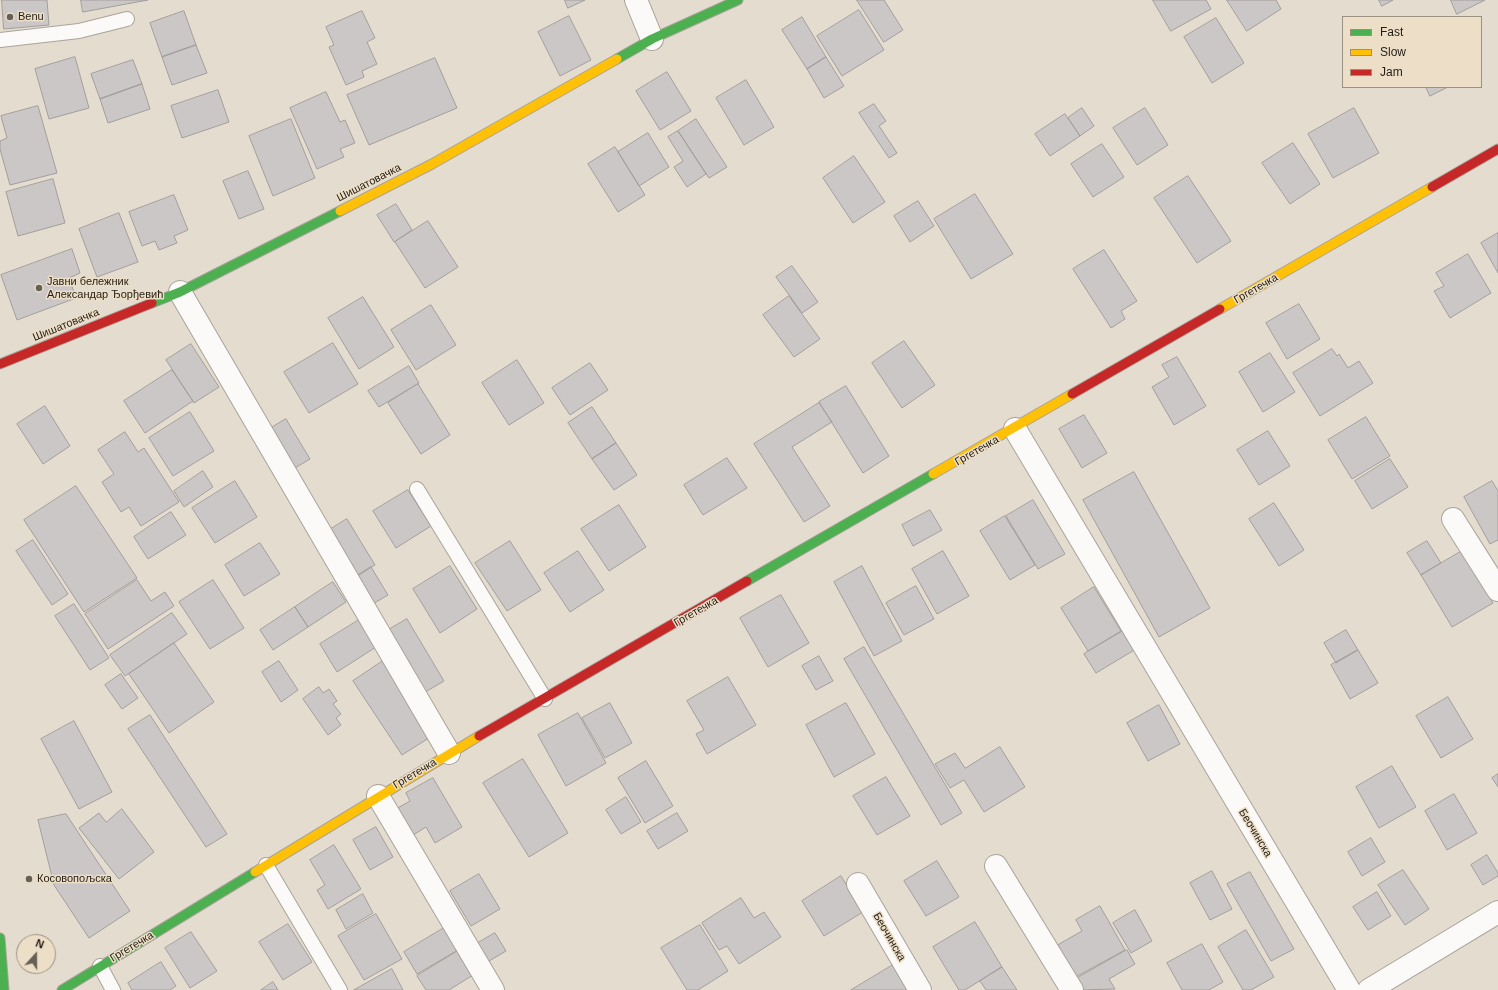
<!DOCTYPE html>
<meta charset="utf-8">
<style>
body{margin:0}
#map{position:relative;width:1498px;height:990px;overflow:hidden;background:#e4dccf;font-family:Arial,sans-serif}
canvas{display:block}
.legend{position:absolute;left:1342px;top:16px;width:140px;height:72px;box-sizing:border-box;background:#ecdec7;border:1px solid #9b9180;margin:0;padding:5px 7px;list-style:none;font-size:12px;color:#221d15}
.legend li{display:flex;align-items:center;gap:8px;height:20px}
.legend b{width:20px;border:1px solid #9b9180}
.north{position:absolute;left:16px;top:934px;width:40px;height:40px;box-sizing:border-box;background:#ecdec7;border:1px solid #9b9180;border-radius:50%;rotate:21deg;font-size:11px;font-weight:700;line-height:16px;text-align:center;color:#221d15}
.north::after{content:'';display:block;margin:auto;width:14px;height:18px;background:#666056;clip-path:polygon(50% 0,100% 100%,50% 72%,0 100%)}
</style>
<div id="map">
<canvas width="1498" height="990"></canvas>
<ul class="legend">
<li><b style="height:5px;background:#4caf50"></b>Fast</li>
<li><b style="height:5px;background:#ffc107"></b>Slow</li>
<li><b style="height:5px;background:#c62828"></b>Jam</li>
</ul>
<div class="north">N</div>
</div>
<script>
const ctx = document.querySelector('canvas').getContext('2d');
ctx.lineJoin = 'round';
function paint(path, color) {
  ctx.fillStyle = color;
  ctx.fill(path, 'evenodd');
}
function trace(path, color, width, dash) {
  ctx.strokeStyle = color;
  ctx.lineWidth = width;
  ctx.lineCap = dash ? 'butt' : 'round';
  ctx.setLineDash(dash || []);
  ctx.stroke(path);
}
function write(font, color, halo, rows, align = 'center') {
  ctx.font = font + ' Arial,sans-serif';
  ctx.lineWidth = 3;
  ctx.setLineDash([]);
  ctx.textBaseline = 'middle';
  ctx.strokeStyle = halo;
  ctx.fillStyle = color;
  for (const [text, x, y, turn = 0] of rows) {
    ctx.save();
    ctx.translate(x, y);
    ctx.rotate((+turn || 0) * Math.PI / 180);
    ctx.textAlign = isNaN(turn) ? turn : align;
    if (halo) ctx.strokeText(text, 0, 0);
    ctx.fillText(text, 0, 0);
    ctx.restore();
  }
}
const building = new Path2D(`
 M2 0H47L49 25 4 29Z
 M81 0H148L83 12Z
 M565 0H585L568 8Z
 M857 0H884L903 30 884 42Z
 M1153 0H1206L1211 9 1171 31Z
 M1227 0H1276L1281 9 1247 31Z
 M1379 0H1393L1382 6Z
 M1451 0H1485L1457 14Z
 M859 10 884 50 842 76 817 36Z
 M184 11 196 45 162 57 150 23Z
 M362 11 375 38 367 42 377 64 362 71 364 77 346 85 329 47 334 45 326 27Z
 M569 16 591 60 560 76 538 32Z
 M802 17 826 57 807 69 782 30Z
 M1216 18 1244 63 1212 83 1184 37Z
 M196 45 207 73 172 85 162 57Z
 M75 57 89 108 49 119 35 69Z
 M826 57 844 86 824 98 807 69Z
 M435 58 457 108 369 145 347 95Z
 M133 60 142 84 100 99 91 74Z
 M667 72 691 111 660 130 636 91Z
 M746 80 774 127 744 145 716 98Z
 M142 84 150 109 108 123 100 99Z
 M1426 87H1448L1430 96Z
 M218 90 229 122 182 138 171 106Z
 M326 92 340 122 345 120 355 143 340 149 344 157 317 169 290 108Z
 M874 104 886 121 879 126 897 153 889 158 859 113Z
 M38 106 57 173 10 185 0 149V141L7 138 1 116Z
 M1082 108 1094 126 1080 136 1068 118Z
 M1145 108 1168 145 1137 165 1113 128Z
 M1354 108 1379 153 1333 178 1308 134Z
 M1065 114 1080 136 1050 156 1035 134Z
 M291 119 315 178 273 196 249 136Z
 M696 119 727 167 709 178 678 131Z
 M678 131 706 174 687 187 674 167 683 161 668 137Z
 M648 133 669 167 639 186 618 152Z
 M1293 143 1320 184 1290 204 1262 163Z
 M1102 144 1124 177 1093 197 1071 164Z
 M615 147 645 195 618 212 588 164Z
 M854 156 885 202 853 223 823 178Z
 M248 171 264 209 239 219 223 181Z
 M1188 176 1231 241 1197 263 1154 198Z
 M53 179 65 223 18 236 6 192Z
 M975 194 1013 254 971 279 934 219Z
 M174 195 188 230 174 236 177 243 159 250 155 241 142 246 129 212Z
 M918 201 934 226 910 242 894 216Z
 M396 204 412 230 394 242 377 215Z
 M119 213 138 262 97 277 79 229Z
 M428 221 458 267 425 288 395 242Z
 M1498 233V273L1481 243Z
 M72 249 80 273 69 278 76 298 17 320 1 275Z
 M1104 250 1137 301 1121 311 1125 319 1111 328 1073 269Z
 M1468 254 1491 293 1450 318 1434 291 1444 286 1436 273Z
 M792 266 818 302 802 313 776 277Z
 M789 296 820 339 794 357 763 315Z
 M363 297 394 347 359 369 328 318Z
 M1299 304 1320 339 1287 359 1266 323Z
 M431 305 456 345 416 370 391 330Z
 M904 341 935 385 902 408 872 363Z
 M333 343 358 384 309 413 284 372Z
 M191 344 219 387 194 403 166 360Z
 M1332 349 1337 356 1339 354 1348 368 1359 361 1373 383 1320 416 1293 373Z
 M1270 353 1295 392 1263 412 1239 372Z
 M1177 357 1206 406 1174 425 1152 387 1169 377 1162 365Z
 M517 360 544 403 509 425 482 383Z
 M590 363 608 390 570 415 552 388Z
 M409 366 419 383 379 407 368 391Z
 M172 370 193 401 145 433 124 401Z
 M418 384 450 435 421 454 388 403Z
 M846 386 889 456 863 473 819 402Z
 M819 403 832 422 792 447 830 506 804 522 754 444Z
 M45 406 70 446 43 464 17 424Z
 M592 407 616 443 592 459 568 423Z
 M190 412 214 451 173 476 149 438Z
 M1084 415 1107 453 1082 468 1059 429Z
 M1366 417 1390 456 1352 479 1328 440Z
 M286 419 310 459 290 471 266 431Z
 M1268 431 1290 466 1259 485 1237 450Z
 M125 432 138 452 144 448 179 502 141 526 129 507 121 512 102 482 114 474 98 450Z
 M616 443 637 475 614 490 592 459Z
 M727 458 747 488 703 515 684 485Z
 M1390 459 1408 487 1372 509 1355 481Z
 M203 471 213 487 184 507 174 491Z
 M1134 472 1210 608 1159 637 1083 500Z
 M235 481 257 517 215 543 192 508Z
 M1492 481 1498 491V540L1490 544 1464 497Z
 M76 486 137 578 84 612 24 520Z
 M408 490 431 526 396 548 373 511Z
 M1033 500 1065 554 1038 569 1006 516Z
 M1274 503 1304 550 1279 566 1249 519Z
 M619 505 646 547 609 571 581 529Z
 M930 510 942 530 913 546 902 525Z
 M171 512 186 535 148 559 134 537Z
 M1005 516 1035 565 1010 580 980 531Z
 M347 519 375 565 354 578 326 532Z
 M33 540 68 594 52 605 16 551Z
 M510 541 541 590 507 611 475 563Z
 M1427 541 1441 563 1421 575 1407 553Z
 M260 543 280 574 244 596 225 565Z
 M578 551 604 590 570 612 544 573Z
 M943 551 969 596 937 614 912 569Z
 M1462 551 1493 603 1452 627 1421 575Z
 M450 566 477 609 440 633 413 589Z
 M862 566 902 641 874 656 834 582Z
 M371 567 388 595 371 605 354 578Z
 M137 580 151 601 165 592 174 606 108 649 85 614Z
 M213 580 244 628 210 649 179 602Z
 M333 582 346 602 308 627 295 607Z
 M916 586 934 619 904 635 886 603Z
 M1094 587 1121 631 1088 651 1061 608Z
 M781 595 809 643 768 667 740 618Z
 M74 604 109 658 90 670 55 616Z
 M295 607 308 627 273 650 260 630Z
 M172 613 187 634 125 676 110 655Z
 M407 619 444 681 422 694 385 632Z
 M359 620 376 647 337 672 320 644Z
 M1125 630 1136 649 1096 673 1084 654Z
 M1346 630 1358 650 1336 663 1324 643Z
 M174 643 214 702 169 733 129 674Z
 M864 647 962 813 941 825 844 659Z
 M1358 650 1378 683 1350 699 1331 665Z
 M819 656 833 681 816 690 802 666Z
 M279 661 298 690 281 702 262 672Z
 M383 661 432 736 402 755 353 681Z
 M121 674 138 698 122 709 105 685Z
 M728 677 756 725 707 754 696 734 704 730 687 701Z
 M319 687 323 693 329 689 337 701 333 704 341 714 336 718 341 725 328 735 303 699Z
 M1448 697 1473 739 1441 758 1416 716Z
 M610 703 632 743 605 758 582 718Z
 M846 703 875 754 834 777 806 725Z
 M1159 705 1180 744 1148 761 1127 723Z
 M578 713 606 763 566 786 538 735Z
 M150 715 227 834 206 847 128 729Z
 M74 721 112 792 79 809 41 739Z
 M1000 747 1025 787 984 812 964 780 950 788 935 764 955 753 965 768Z
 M523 759 568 833 529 857 483 783Z
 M646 761 673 806 645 823 618 778Z
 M1392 766 1416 807 1379 828 1356 787Z
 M1498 774V787L1492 778Z
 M886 777 910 816 877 835 853 796Z
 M433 778 462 827 435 843 426 827 410 837 394 810 410 801 406 793Z
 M1454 794 1477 833 1447 850 1425 811Z
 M626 797 641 822 621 834 606 810Z
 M122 809 154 852 119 879 79 828 99 813 106 822Z
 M677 813 688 831 658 849 647 831Z
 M66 814 130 911 89 938 54 885 38 820Z
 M376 827 393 857 370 870 353 840Z
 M1371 838 1385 862 1362 876 1348 852Z
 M334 845 361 889 328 909 317 890 325 885 310 860Z
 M1487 855 1498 873V876L1483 885 1471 865Z
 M937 861 959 897 926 916 904 881Z
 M1403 870 1429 909 1405 925 1378 885Z
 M1212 871 1232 909 1210 920 1190 883Z
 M1250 872 1294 949 1271 961 1227 884Z
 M479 874 500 909 471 926 450 891Z
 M841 876 863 912 824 936 802 901Z
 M1377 892 1391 916 1368 930 1353 907Z
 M363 894 373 913 346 929 336 910Z
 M741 898 754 918 764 912 781 937 739 964 727 946 719 950 702 923Z
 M1100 906 1125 950 1072 979 1054 947 1082 931 1076 920Z
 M1135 910 1152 941 1131 953 1113 923Z
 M376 914 402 959 364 980 338 936Z
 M975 922 1002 967 965 990H959L933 947Z
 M288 924 312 962 283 980 259 942Z
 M700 925 728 971 698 990H687L661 948Z
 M444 928 458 950 417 974 404 952Z
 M1246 930 1274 977 1251 990H1243L1218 947Z
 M191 932 217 971 190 988 165 948Z
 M495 933 506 951 484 964 473 946Z
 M1202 944 1223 982 1209 990H1182L1167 963Z
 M1127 950 1135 964 1109 979 1115 989 1079 990 1074 980Z
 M458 951 473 975 449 990H426L417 976Z
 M161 962 176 986 170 990H132L128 983Z
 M893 965 908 990H851Z
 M1002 967 1017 990H986L980 981Z
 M392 969 403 990H354Z
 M273 982 278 990H261Z`);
const lane = new Path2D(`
 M0 40 79 31 127 19
 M417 489 545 699
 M266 865 340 990
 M100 966 113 990`);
const street = new Path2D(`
 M636 0 652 39
 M180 292 449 753
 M1015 429 1349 990
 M1453 519 1498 590
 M378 796 493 990
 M996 866 1072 990
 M858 884 920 990
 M1369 990 1498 912`);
const fast = new Path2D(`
 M617 59 652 39 738 0
 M152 303 180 292 340 211
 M747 581 933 474
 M0 938 4 990
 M62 990 255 872`);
const slow = new Path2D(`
 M340 211 432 164 617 59
 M1220 309 1432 187
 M933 474 1072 394
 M255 872 479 736`);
const jam = new Path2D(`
 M1432 187 1498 149
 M0 364 152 303
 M1072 394 1220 309
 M479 736 747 581`);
const markers = [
 [10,17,4,"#666056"],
 [39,288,4,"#666056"],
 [29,879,4,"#666056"]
];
const poiNames = [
 ["Benu",18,17],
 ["Јавни бележник",47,282],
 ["Александар Ђорђевић",47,295],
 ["Косовопољска",37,879]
];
const streetNames = [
 ["Шишатовачка",369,183,-27],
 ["Гргетечка",1256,289,-30],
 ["Шишатовачка",66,325,-22],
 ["Гргетечка",977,451,-30],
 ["Гргетечка",696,612,-30],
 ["Гргетечка",415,774,-31],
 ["Беочинска",1255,833,59],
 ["Беочинска",889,937,60],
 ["Гргетечка",132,947,-31]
];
paint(building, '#cbc7c6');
trace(building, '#a39e9c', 1);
trace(lane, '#a9a39a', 16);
trace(street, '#a9a39a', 24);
trace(fast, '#a9a39a', 11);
trace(slow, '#a9a39a', 11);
trace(jam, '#a9a39a', 11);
trace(lane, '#fbfaf8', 14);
trace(street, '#fbfaf8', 22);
trace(fast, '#4caf50', 9);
trace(slow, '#ffc107', 9);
trace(jam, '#c62828', 9);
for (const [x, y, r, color] of markers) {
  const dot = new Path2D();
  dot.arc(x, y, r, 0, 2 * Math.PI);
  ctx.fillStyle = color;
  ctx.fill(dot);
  trace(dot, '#ecdec7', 1.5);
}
write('11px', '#221d15', '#ecdec7', poiNames, 'left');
write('11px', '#221d15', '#ecdec7', streetNames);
</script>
